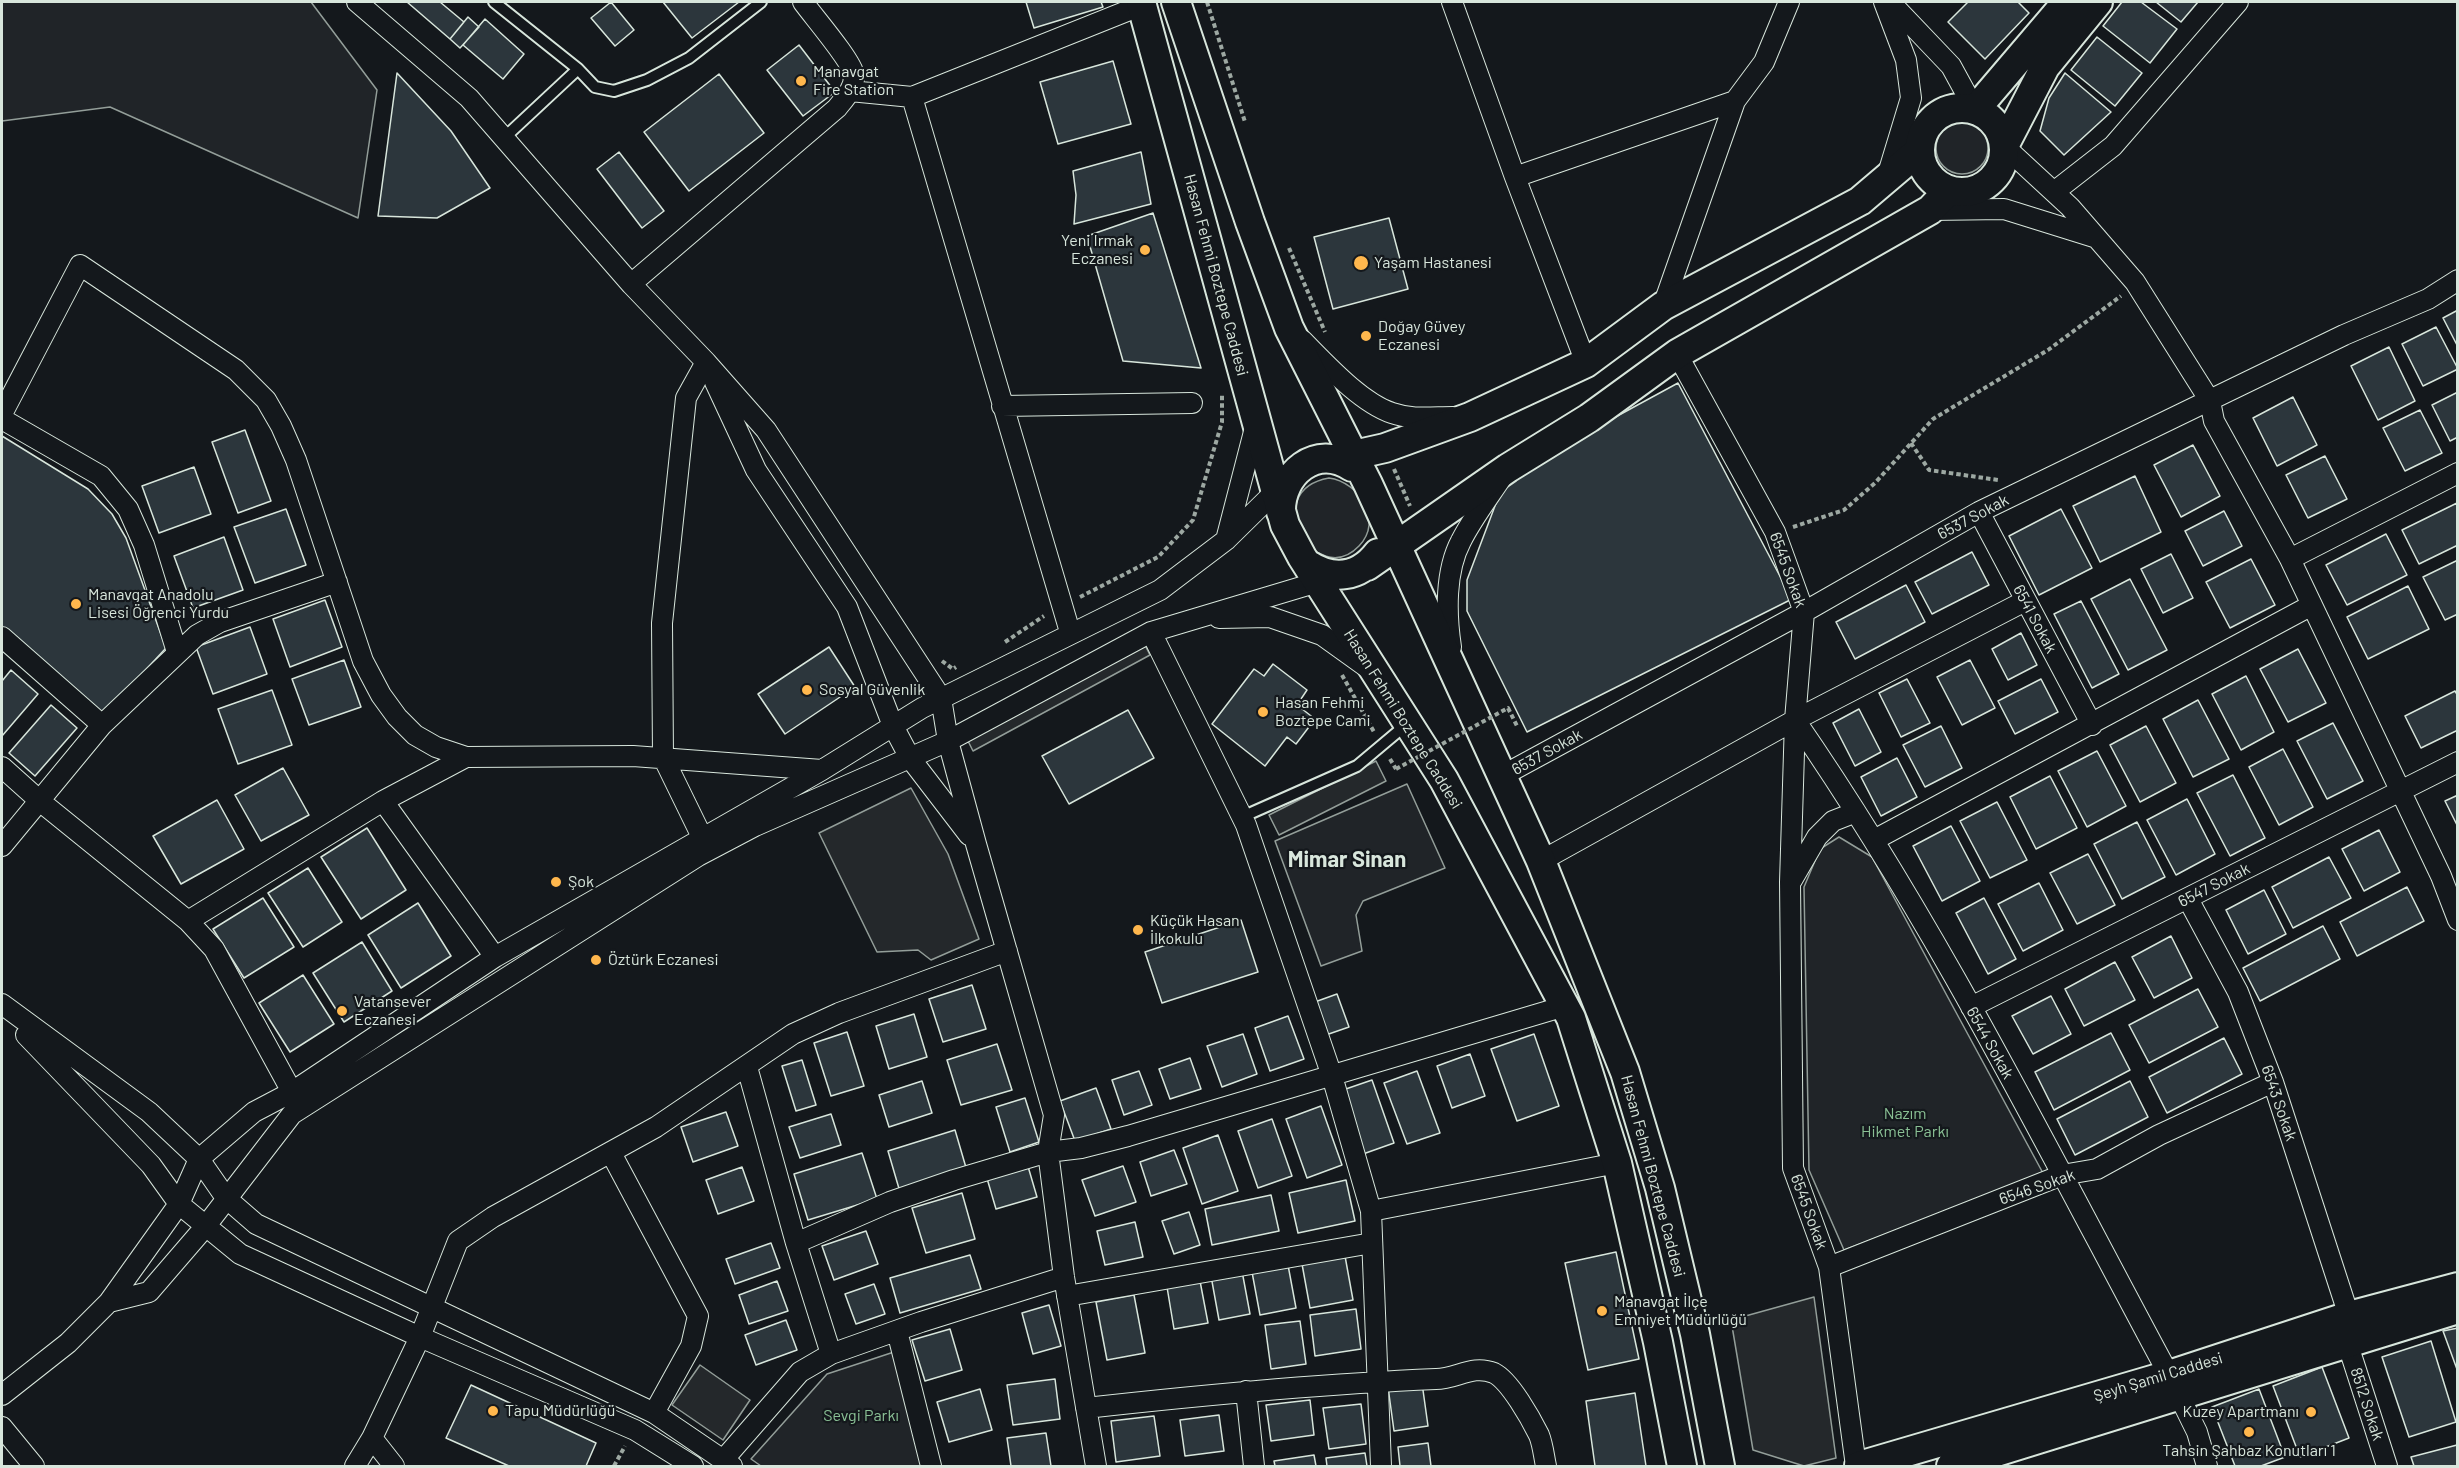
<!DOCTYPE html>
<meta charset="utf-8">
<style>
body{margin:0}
#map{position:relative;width:2459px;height:1468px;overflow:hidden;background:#14181c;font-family:Barlow,sans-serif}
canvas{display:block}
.frame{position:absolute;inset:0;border:3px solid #d8e6dc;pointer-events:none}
</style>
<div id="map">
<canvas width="2459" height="1468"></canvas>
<div class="frame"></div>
</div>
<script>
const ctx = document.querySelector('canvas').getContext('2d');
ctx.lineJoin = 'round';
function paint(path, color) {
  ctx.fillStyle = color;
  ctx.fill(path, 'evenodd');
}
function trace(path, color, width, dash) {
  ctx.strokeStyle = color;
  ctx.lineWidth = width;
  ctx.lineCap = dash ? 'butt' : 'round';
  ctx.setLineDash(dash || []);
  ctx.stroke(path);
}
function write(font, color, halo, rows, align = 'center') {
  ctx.font = font + ' Barlow,sans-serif';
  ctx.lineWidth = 4.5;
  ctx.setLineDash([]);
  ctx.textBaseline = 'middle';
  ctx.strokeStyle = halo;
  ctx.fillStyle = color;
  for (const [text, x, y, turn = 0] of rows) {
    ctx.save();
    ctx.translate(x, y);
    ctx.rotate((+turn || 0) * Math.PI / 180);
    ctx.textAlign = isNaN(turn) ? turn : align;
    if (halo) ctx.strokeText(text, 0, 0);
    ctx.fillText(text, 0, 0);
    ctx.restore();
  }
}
const green = new Path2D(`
 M2 2H311L377 90 358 218 110 107 2 121Z
 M1936 148a26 26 0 1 1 52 0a26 26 0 1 1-52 0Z
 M1329 478C1359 482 1384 520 1359 546 1316 591 1257 491 1329 478Z
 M1407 784 1445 868 1363 901 1356 915 1362 951 1321 966 1275 841Z
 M1839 837 1872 857 2044 1175 1844 1250 1809 1170 1804 887 1820 849Z
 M897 1351 926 1466H761L751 1459 827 1374Z`);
const parking = new Path2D(`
 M1142 639 1150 655 973 751 965 735Z
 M1376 761 1386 781 1279 835 1269 815Z
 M911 788 948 854 979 939 931 960 918 950 877 952 819 833Z
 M1814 1297 1836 1458 1804 1466 1753 1450 1731 1320Z
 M700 1365 750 1400 723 1440 672 1405Z`);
const building = new Path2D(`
 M407 2H440L464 22 450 39Z
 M611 2 634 30 615 46 591 18Z
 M663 2H739L692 38Z
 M1026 2H1101L1103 7 1034 28Z
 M1968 2H2018L2029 13 1985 59 1948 22Z
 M2122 2H2141L2177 29 2150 63 2103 26Z
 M2156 2H2198L2181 22Z
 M468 17 479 27 460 48 450 39Z
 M485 19 524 54 503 79 463 45Z
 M2097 37 2142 73 2115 106 2071 70Z
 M799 45 835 92 803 116 767 70Z
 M1113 61 1131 124 1058 144 1040 82Z
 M397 73 451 131 490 188 437 218 378 216Z
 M2065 73 2111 112 2064 155 2040 131 2049 98Z
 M719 74 764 133 689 191 644 132Z
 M619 152 664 211 642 228 597 169Z
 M1141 152 1151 204 1074 224 1076 195 1073 171Z
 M1153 213 1201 368 1123 361 1087 236Z
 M1389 218 1408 289 1333 309 1314 237Z
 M2458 310V347L2443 318Z
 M2436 327 2458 369 2423 386 2402 344Z
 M2389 347 2415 401 2378 420 2351 366Z
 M1678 383 1792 599 1527 732 1467 611V580L1501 490 1529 464Z
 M2458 392V437L2450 441 2432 405Z
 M2293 397 2317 445 2277 466 2253 418Z
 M2420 410 2442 453 2405 471 2383 428Z
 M245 430 271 501 238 513 212 442Z
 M2 436 88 489 112 514 126 538 166 648 100 719 2 631Z
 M2193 445 2220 496 2181 517 2154 465Z
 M2325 456 2347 499 2308 518 2286 475Z
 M194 467 211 514 159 533 142 486Z
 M2135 476 2161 532 2100 562 2073 506Z
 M2457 503 2458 545 2419 564 2402 530Z
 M286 509 306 565 255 583 234 527Z
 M2061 509 2092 568 2039 595 2009 536Z
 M2224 511 2242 546 2203 566 2185 531Z
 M2386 534 2407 575 2347 605 2326 565Z
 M224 537 243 590 193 608 174 556Z
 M1972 552 1989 585 1932 614 1915 582Z
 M2171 554 2193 598 2163 613 2141 569Z
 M2251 559 2275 605 2230 628 2206 582Z
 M2458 560V614L2445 620 2423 577Z
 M2130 579 2167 650 2128 670 2091 599Z
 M1906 585 1925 622 1855 659 1836 622Z
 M2408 586 2429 629 2368 659 2347 617Z
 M325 600 342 647 290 667 273 619Z
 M2081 601 2119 674 2092 688 2054 614Z
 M250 627 267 674 213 694 196 647Z
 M2021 633 2037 665 2008 680 1992 649Z
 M829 647 855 687 785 734 758 694Z
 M2298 649 2326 703 2288 722 2260 669Z
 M344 660 361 707 309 725 292 679Z
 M1970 660 1995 708 1962 725 1937 677Z
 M1273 664 1307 690 1297 705 1315 719 1296 744 1287 737 1265 766 1212 724 1254 669 1264 676Z
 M11 670 38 694 2 736V681Z
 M2246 676 2274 732 2241 750 2212 694Z
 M1907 679 1930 723 1901 737 1879 693Z
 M2041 679 2058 712 2015 734 1998 701Z
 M272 690 292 745 238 764 218 709Z
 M2455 691 2458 696V730L2421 748 2405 716Z
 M2198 700 2229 759 2193 777 2163 719Z
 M51 705 77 728 35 776 9 753Z
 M1859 709 1881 752 1855 766 1833 723Z
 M1128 710 1154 758 1069 804 1042 756Z
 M2333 723 2363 781 2327 799 2297 741Z
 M1941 726 1962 768 1925 787 1903 745Z
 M2146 726 2176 783 2140 802 2110 745Z
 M2283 749 2313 807 2279 825 2249 767Z
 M2097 751 2126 806 2087 827 2058 771Z
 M1897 758 1917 797 1881 816 1861 777Z
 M283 768 309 815 261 841 235 795Z
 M2233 775 2265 838 2230 856 2197 793Z
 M2050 776 2077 828 2036 849 2010 797Z
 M2458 795V827L2445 801Z
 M2187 799 2215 854 2176 875 2147 820Z
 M217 800 244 849 181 884 153 836Z
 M1997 802 2027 860 1990 878 1960 821Z
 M2137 822 2165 877 2122 899 2094 844Z
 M1951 826 1980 881 1942 901 1913 846Z
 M367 828 406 890 361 919 321 857Z
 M2379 830 2400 872 2364 891 2342 849Z
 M2088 854 2115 905 2077 924 2050 873Z
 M2329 857 2351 898 2293 928 2272 887Z
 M308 868 342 922 303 947 268 893Z
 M2039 883 2063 930 2023 951 1998 904Z
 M2407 887 2424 921 2357 956 2340 922Z
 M2264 890 2286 934 2248 954 2226 910Z
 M263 898 294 947 244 978 213 929Z
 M1984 898 2016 959 1988 974 1956 913Z
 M418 903 451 956 401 988 368 935Z
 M1241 920 1258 972 1162 1003 1145 952Z
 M2323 926 2340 959 2260 1001 2243 968Z
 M2171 936 2192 978 2154 998 2132 957Z
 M362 942 392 991 344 1022 313 973Z
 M2115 962 2135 1000 2084 1026 2065 989Z
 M303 975 334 1024 290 1052 259 1003Z
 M972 985 986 1029 943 1042 929 999Z
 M2198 989 2218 1027 2149 1063 2129 1025Z
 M1337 994 1349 1027 1323 1036 1312 1003Z
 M2051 996 2071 1034 2033 1054 2012 1016Z
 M914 1014 927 1057 889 1069 876 1026Z
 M1288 1016 1304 1059 1270 1071 1255 1028Z
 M847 1032 864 1086 831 1096 814 1043Z
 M2111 1033 2130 1070 2054 1110 2035 1072Z
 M1243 1034 1257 1074 1222 1087 1207 1046Z
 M1534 1034 1559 1106 1517 1121 1491 1049Z
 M2224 1038 2242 1074 2167 1113 2149 1077Z
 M997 1044 1012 1090 961 1105 947 1060Z
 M1470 1054 1485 1096 1452 1108 1437 1066Z
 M1190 1058 1201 1089 1170 1099 1159 1069Z
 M802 1060 816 1105 796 1111 782 1066Z
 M1139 1071 1152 1105 1124 1115 1112 1080Z
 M1417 1071 1440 1133 1407 1144 1384 1083Z
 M1372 1080 1394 1143 1363 1154 1340 1091Z
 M922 1081 932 1113 889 1127 879 1095Z
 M2130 1081 2148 1117 2075 1155 2057 1119Z
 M1096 1088 1111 1129 1075 1141 1060 1101Z
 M1025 1098 1039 1142 1010 1152 996 1107Z
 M1321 1106 1342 1165 1307 1178 1286 1119Z
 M726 1112 738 1146 693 1162 681 1127Z
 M831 1114 841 1145 800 1158 789 1127Z
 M1272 1119 1292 1176 1258 1188 1238 1131Z
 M955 1130 967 1171 900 1192 888 1151Z
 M1218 1135 1238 1191 1202 1204 1183 1148Z
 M1174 1150 1187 1184 1151 1196 1140 1162Z
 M862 1153 877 1199 808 1220 794 1174Z
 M1027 1163 1037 1197 996 1209 986 1175Z
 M1123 1166 1136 1202 1095 1216 1082 1180Z
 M742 1167 754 1201 718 1214 706 1180Z
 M1346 1180 1355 1221 1298 1233 1289 1193Z
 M962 1193 975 1239 926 1253 912 1208Z
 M1271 1195 1279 1231 1212 1245 1205 1209Z
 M1189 1212 1200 1245 1174 1254 1162 1221Z
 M1135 1222 1143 1257 1105 1265 1097 1231Z
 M866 1231 878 1264 834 1280 822 1246Z
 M771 1243 780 1268 735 1284 726 1259Z
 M1616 1252 1639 1359 1588 1370 1565 1263Z
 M970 1255 981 1289 900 1313 890 1278Z
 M1345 1256 1353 1300 1310 1308 1302 1264Z
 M1288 1265 1296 1308 1260 1315 1252 1272Z
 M1242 1271 1250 1314 1219 1320 1211 1276Z
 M777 1281 788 1311 749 1324 739 1295Z
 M1200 1281 1208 1323 1174 1329 1167 1287Z
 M874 1284 885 1314 856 1324 845 1294Z
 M1134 1295 1145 1353 1107 1360 1096 1302Z
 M1049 1305 1061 1346 1033 1354 1022 1313Z
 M1356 1309 1361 1349 1315 1356 1310 1315Z
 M786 1320 797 1350 756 1365 745 1335Z
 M1300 1321 1306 1364 1271 1369 1265 1325Z
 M2458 1328V1372L2443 1331Z
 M950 1329 962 1370 925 1381 912 1340Z
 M2431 1341 2456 1422 2409 1437 2382 1357Z
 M2322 1367 2349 1438 2300 1457 2273 1386Z
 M1055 1379 1060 1419 1013 1425 1007 1385Z
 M1422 1383 1428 1426 1394 1431 1388 1387Z
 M471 1385 596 1443 586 1466H509L446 1438Z
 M980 1389 992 1430 949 1442 937 1402Z
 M2259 1389 2285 1457 2261 1466H2235L2212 1407Z
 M1635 1393 1646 1466H1595L1586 1401Z
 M1310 1400 1314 1435 1271 1441 1266 1405Z
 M1361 1404 1366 1444 1329 1449 1323 1408Z
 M1219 1415 1224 1451 1185 1456 1180 1420Z
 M1154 1416 1160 1456 1116 1462 1111 1421Z
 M1046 1433 1051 1466H1011L1007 1438Z
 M1428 1443 1431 1466H1400L1398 1447Z
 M2457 1445 2458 1466H2414L2411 1457Z
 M1365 1453 1367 1466H1327L1326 1458Z
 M1314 1455 1316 1466H1275L1274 1461Z`);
const path = new Path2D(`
 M1207 2 1245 122
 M1289 248 1325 332
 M1911 443 1929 470 1998 480
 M1394 469 1410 506
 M1793 527 1844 510 1875 483 1933 419 2048 350 2121 296
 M1080 597 1158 557 1193 520 1222 422V395
 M1005 642 1044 616
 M942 661 953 669 956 667
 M1342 675 1374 732
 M1390 759 1396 769
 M614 1466 625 1446`);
const lane = new Path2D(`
 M494 2 578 69
 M504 138 578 69 595 87 614 91 647 80 689 58 761 2
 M1242 817 1357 766 1407 724`);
const street = new Path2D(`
 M357 2 469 98 631 284 706 362 766 430 941 698 948 741 976 844 1054 1115 1048 1152 1064 1277 1096 1466
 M1452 2 1515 177 1586 363
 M1884 2 1906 60 1911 98 1887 177
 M1890 2 1951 66 1975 110
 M850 91 912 97 1142 5
 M912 97 1070 632
 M2004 146 2070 207 2135 282 2210 401 2214 421 2290 559 2441 876 2458 920
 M1515 177 1735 101
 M2054 192 2113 146 2238 2
 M1930 210 2004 209 2097 238
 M631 284 837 108C844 99 855 88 854 75 852 61 813 16 803 2
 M1663 306 1735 101 1764 62 1789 2
 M1302 340C1326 364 1360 402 1392 413 1412 420 1432 417 1453 417
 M1677 354 1775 532 1804 612 1795 720 1790 882 1793 1168 1829 1267 1856 1466
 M715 382 756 470 847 607 893 726 910 758 969 835
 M1002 406 1192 403
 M2 414 80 265 236 370 266 400 281 426 296 460 363 661 381 695 397 717 415 735 436 747 466 757 633 756 822 770
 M2 419 101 476 128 509 144 545 177 652
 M1979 512 2092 725
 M1226 540 1256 424
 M2290 559 2458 473
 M1219 618 1270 617 1322 635 1368 668
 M1151 632 1246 825 1332 1076 1371 1211
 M2 637 102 725
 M1451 647C1446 614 1445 571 1461 541 1472 519 1488 498 1502 477
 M1795 720C1938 927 2050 1154 2169 1375L2197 1432 2207 1466
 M2 767 41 802 188 921 214 949 292 1092
 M1500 777 1804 612 1979 512 2344 335 2428 299 2458 280
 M383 801 495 957
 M703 839 663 757 662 623 686 398 706 362
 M1874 840 2312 605
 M2 846 102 725 197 635 220 622 337 582
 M1541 861 1795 720 2025 601
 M1792 880 1817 837 1833 821 1856 812
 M2188 899 2238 992 2273 1082 2349 1316
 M188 921 383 801 466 757
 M2 1004 149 1112 199 1159 226 1198 256 1224 654 1413 732 1466
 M1971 1007 2458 762
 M26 1035 151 1165 179 1204 240 1254 420 1337 635 1430 693 1466
 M747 1067 796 1243 831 1354
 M611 1153 698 1316 691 1346 654 1413
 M796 1243 890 1202 954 1180 1048 1152 1081 1148 1128 1136 1565 1006
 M1829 1267 2062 1175 2097 1169 2159 1135 2273 1082
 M1067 1296 1372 1243
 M109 1302 149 1292 205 1227 292 1114 698 856 755 826 948 741 1151 632 1328 579
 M897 1331 931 1466
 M2347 1342 2387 1466
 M1246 1391 1254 1466
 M2 1395 68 1343 109 1302 179 1204 199 1159 254 1112 292 1092 495 957 822 770 922 708 1160 590 1226 540 1283 484
 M1086 1408C1203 1395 1319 1384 1436 1379 1457 1379 1472 1364 1494 1373 1510 1381 1531 1419 1539 1435 1543 1445 1544 1457 1546 1466
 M2 1427 34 1466
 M724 1459 800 1372 831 1354 921 1322 1064 1277
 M355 1466 372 1438
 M394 1466 372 1438 420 1337 458 1241 493 1217 656 1127 793 1034 839 1013 1007 951
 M1381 1466 1371 1211 1617 1163`);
const secondary = new Path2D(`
 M1141 2 1285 525 1302 557 1444 780 1571 1018 1617 1163 1658 1342 1682 1466
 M1176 2 1250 222 1289 328 1368 484 1541 861 1625 1072 1660 1188 1695 1334 1720 1466
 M1920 150a42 42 0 1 1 84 0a42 42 0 1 1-84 0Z
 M1975 110 2067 2
 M2004 146 2045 67 2098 2
 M1336 459 1385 448 1470 417 1586 363 1663 306 1860 201 1920 150
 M1281 512C1280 474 1316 443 1352 467
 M1307 564C1333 581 1359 578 1378 553
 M1367 566 1508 468 1589 418 1677 354 1930 210 1949 190
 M1859 1466 2169 1375 2349 1316 2458 1287
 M1951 1466 2458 1309`);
const pathBridge = new Path2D(`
 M1396 769 1508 708 1518 728`);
const markers = [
 [801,81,6,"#ffb74d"],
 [1145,250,6,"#ffb74d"],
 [1361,263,8,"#ffb74d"],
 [1366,336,6,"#ffb74d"],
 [76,604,6,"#ffb74d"],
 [807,690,6,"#ffb74d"],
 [1263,712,6,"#ffb74d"],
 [556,882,6,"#ffb74d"],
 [1138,930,6,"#ffb74d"],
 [596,960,6,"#ffb74d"],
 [342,1011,6,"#ffb74d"],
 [1602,1311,6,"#ffb74d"],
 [493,1411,6,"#ffb74d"],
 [2311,1412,6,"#ffb74d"],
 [2249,1432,6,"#ffb74d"]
];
const poiNames = [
 ["Manavgat",813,72],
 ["Fire Station",813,90],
 ["Yeni Irmak",1133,241,"right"],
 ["Eczanesi",1133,259,"right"],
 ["Yaşam Hastanesi",1374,263],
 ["Doğay Güvey",1378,327],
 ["Eczanesi",1378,345],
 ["Manavgat Anadolu",88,595],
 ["Lisesi Öğrenci Yurdu",88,613],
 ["Sosyal Güvenlik",819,690],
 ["Hasan Fehmi",1275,703],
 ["Boztepe Cami",1275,721],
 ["Şok",568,882],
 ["Küçük Hasan",1150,921],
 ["İlkokulu",1150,939],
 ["Öztürk Eczanesi",608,960],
 ["Vatansever",354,1002],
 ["Eczanesi",354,1020],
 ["Manavgat İlçe",1614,1302],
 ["Emniyet Müdürlüğü",1614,1320],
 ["Tapu Müdürlüğü",505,1411],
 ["Kuzey Apartmanı",2299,1412,"right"],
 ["Tahsin Şahbaz Konutları 1",2249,1451,"center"]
];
const streetNames = [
 ["Hasan Fehmi Boztepe Caddesi",1216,275,75],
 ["6537 Sokak",1973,517,-28],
 ["6545 Sokak",1788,570,70],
 ["6541 Sokak",2035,619,62],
 ["Hasan Fehmi Boztepe Caddesi",1403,719,58],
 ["6537 Sokak",1547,752,-29],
 ["6547 Sokak",2214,885,-27],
 ["6544 Sokak",1990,1043,61],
 ["6543 Sokak",2279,1103,71],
 ["Hasan Fehmi Boztepe Caddesi",1653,1176,75],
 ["6546 Sokak",2037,1187,-19],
 ["6545 Sokak",1809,1212,70],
 ["Şeyh Şamil Caddesi",2158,1377,-17],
 ["8512 Sokak",2367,1404,72]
];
const parkNames = [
 ["Nazım",1905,1114],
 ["Hikmet Parkı",1905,1132],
 ["Sevgi Parkı",861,1416]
];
const districtNames = [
 ["Mimar Sinan",1347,860]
];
paint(green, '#202428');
trace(green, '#939e99', 1.5);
paint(parking, '#24282b');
trace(parking, '#939e99', 1.5);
paint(building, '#2c363c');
trace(building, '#d8e6dc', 1.5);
trace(lane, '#d8e6dc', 14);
trace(street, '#d8e6dc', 22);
trace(secondary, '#d8e6dc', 32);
trace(path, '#9da8a2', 4, [4.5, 3]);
trace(lane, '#14181c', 10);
trace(street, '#14181c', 20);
trace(secondary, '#14181c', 28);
trace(pathBridge, '#9da8a2', 4, [4.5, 3]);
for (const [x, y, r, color] of markers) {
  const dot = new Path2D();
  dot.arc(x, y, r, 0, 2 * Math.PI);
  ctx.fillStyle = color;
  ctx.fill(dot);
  trace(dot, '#14181c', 2);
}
write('16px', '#d8e6dc', '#14181c', poiNames, 'left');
write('16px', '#d8e6dc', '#14181c', streetNames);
write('16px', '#8ac095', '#14181c', parkNames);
write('bold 22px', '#d8e6dc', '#14181c', districtNames);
</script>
